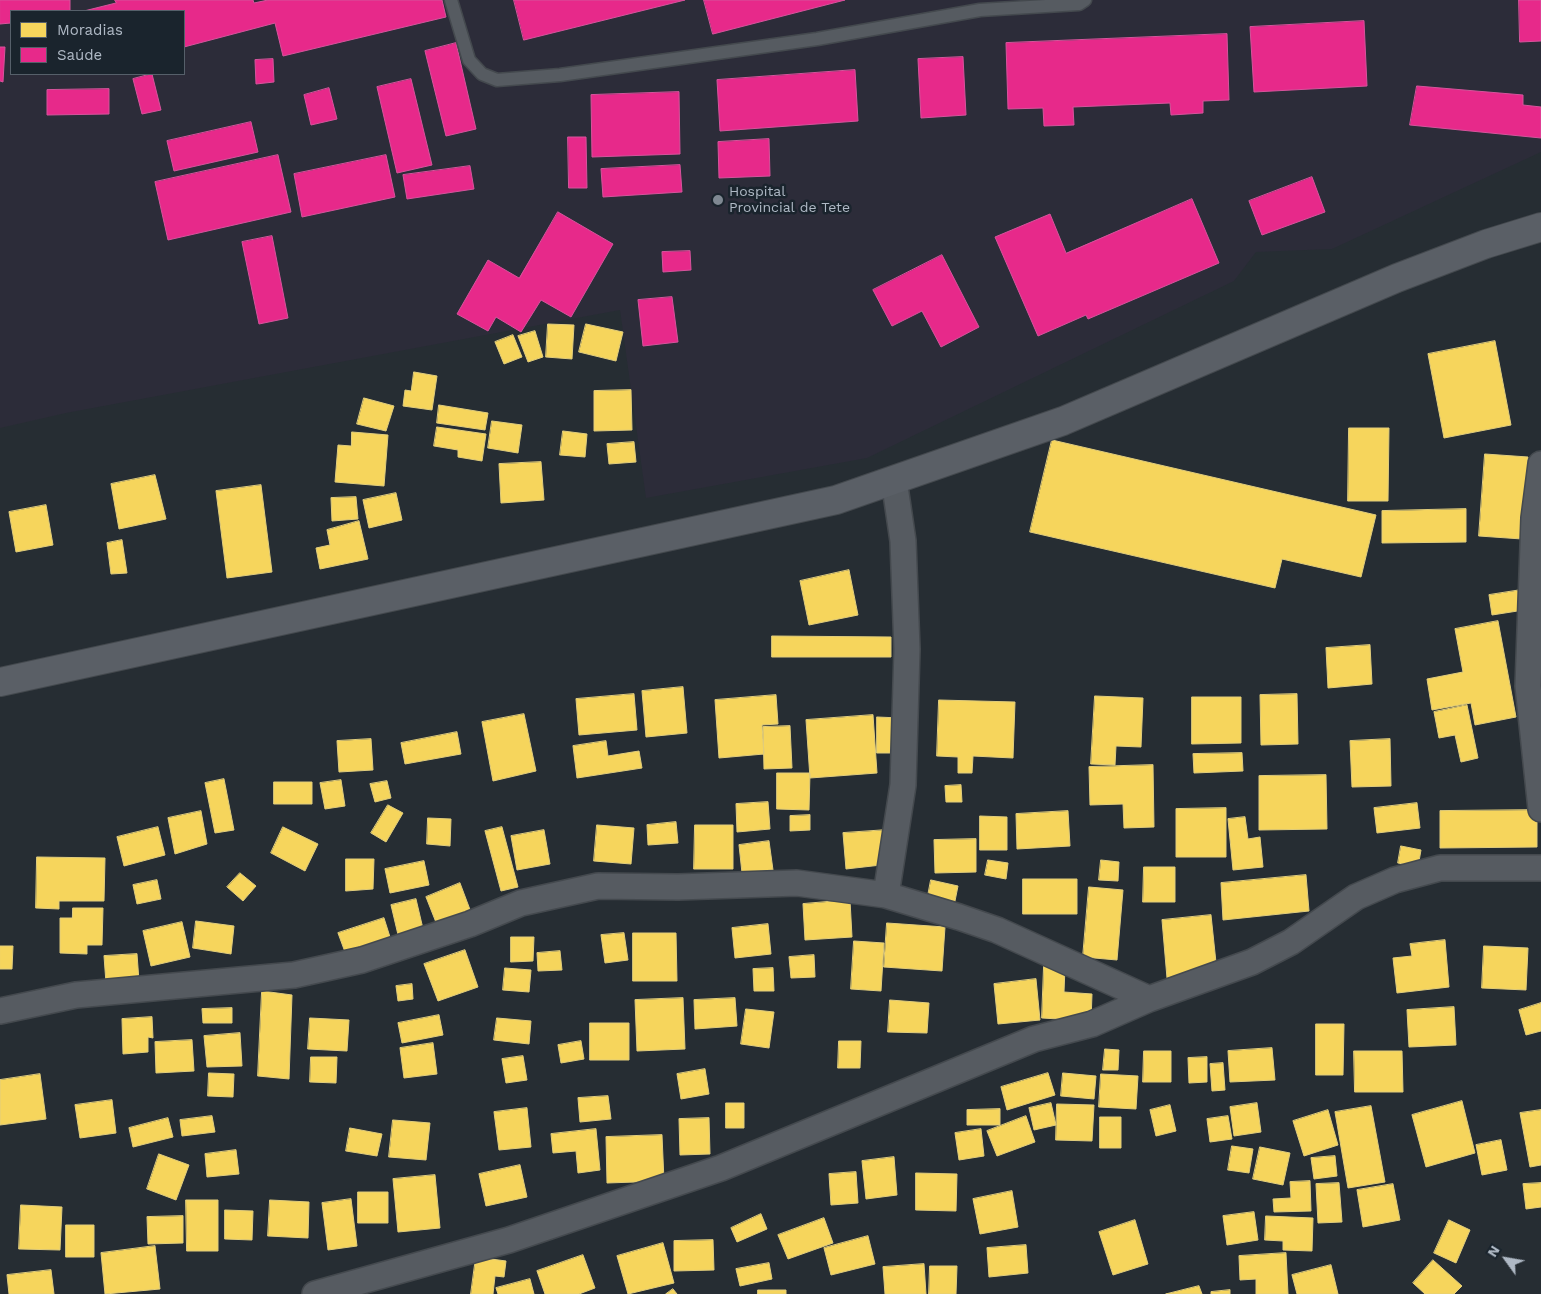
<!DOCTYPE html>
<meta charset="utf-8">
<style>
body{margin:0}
#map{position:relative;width:1541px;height:1294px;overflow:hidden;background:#262d33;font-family:"Work Sans",sans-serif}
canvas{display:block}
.legend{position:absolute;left:10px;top:10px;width:175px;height:65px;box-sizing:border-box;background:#1a242d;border:1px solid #56606a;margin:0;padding:6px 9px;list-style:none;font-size:15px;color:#afb9c5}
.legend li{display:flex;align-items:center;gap:10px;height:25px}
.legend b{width:25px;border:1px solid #56606a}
.north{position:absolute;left:1481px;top:1234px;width:50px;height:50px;-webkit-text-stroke:4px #1a242d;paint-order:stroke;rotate:302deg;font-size:14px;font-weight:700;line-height:20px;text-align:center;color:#afb9c5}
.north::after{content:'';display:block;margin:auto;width:18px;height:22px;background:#afb9c5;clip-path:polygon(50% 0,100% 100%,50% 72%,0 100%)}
</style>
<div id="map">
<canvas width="1541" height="1294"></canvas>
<ul class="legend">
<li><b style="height:14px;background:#f6d55c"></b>Moradias</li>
<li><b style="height:14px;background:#e7298a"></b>Saúde</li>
</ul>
<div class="north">N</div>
</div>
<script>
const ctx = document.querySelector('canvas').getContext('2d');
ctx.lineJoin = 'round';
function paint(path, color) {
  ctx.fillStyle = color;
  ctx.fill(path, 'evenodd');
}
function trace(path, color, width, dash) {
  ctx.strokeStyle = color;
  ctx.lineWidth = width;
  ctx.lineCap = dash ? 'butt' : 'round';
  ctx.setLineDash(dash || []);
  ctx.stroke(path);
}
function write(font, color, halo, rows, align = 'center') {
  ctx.font = font + ' "Work Sans",sans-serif';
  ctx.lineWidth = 5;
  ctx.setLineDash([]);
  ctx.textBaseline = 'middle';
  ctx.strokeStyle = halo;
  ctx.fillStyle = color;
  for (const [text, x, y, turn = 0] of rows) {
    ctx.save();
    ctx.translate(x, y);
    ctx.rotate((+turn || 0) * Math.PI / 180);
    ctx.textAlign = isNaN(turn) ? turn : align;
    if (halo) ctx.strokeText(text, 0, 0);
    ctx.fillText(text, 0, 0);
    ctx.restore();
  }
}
const medical = new Path2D(`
 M0 0H1541V152L1332 249 1256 252 1234 281 867 458 646 498 620 310 66 413 0 428ZM11 11H184V74H11Z`);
const homes = new Path2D(`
 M548 324 574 325 572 359 546 357Z
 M586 324 623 332 616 361 579 352Z
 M535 331 543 357 528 362 518 336Z
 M513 335 522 357 504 364 495 342Z
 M1495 341 1511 425 1444 438 1428 354Z
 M414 372 437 376 432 410 403 406 405 390 411 391Z
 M631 390 632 430 594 431V391Z
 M364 398 394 406 386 431 357 424Z
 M439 405 488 413 485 430 437 423Z
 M492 421 522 425 518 453 488 448Z
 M437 427 486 434 482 461 458 457V450L434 446Z
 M1349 428H1389L1388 501H1348Z
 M563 431 587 434 585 457 560 455Z
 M352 432 388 435 384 486 335 482 338 445 351 446Z
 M1052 440 1376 515 1361 577 1282 559 1275 588 1030 532Z
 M634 442 636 462 609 464 607 444Z
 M1485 454 1528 457 1522 539 1479 536Z
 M541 462 544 500 501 503 499 464Z
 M155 475 166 519 119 529 111 484Z
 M261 485 272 572 227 578 216 491Z
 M396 493 402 520 369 528 363 500Z
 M356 497 358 519 332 521 331 498Z
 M46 505 53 545 16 552 9 512Z
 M1466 509V542L1382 543V511Z
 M359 521 368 559 320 569 316 548 330 545 327 530Z
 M122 540 127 573 111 574 107 543Z
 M849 570 858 615 809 625 800 581Z
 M1521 590 1524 610 1492 615 1489 595Z
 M1498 621 1516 717 1475 725 1471 703 1432 710 1427 679 1463 672 1455 629Z
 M772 636 891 637V657H772Z
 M1370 645 1372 684 1328 688 1326 648Z
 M683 687 687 733 646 737 642 691Z
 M634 694 637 730 579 735 576 699Z
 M1297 694 1298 744 1261 745 1260 695Z
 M776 695 778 724 762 725 764 754 719 758 715 700Z
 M1095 696 1143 698 1141 747 1116 746 1115 765 1091 764Z
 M1192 697H1241V743L1192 744Z
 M939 700 1015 702 1013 758 973 756 972 773H958V757L937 756Z
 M1467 705 1478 758 1461 762 1455 735 1439 738 1434 712Z
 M524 714 536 771 493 781 482 722Z
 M873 715 877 773 810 778 806 720Z
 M877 717 900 718V753H877Z
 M790 726 792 768 764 769 763 727Z
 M457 732 461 754 405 764 401 743Z
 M371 739 373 770 339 772 337 741Z
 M1390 739 1391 786 1352 787 1350 741Z
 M606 741 608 756 639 751 642 768 577 778 573 746Z
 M1242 753 1243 771 1194 773 1193 754Z
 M1153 765 1154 827 1124 828 1123 804 1090 805 1089 767Z
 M777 773H810L809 810 777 809Z
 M1326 775 1327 829 1259 830V776Z
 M224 779 234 830 215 833 205 783Z
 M341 780 345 806 325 809 320 783Z
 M387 781 391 798 375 802 370 784Z
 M274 782H312V804H274Z
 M961 785 962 802H946L945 786Z
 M768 802 770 829 737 832 736 804Z
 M1417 803 1420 828 1377 833 1374 808Z
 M388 805 403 813 386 842 371 833Z
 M1226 808V857H1176V809Z
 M1537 810V847L1440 848V811Z
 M201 811 207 844 175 854 168 818Z
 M1068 811 1070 846 1017 849 1016 814Z
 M810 815V830L790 831V816Z
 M980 816 1007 817V850H980Z
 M1245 817 1248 839 1260 837 1263 867 1233 870 1228 819Z
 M428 818 451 819 450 846 427 844Z
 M676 822 678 843 648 845 647 825Z
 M597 825 634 828 631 864 594 861Z
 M695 825H733V869H694Z
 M158 827 165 855 124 866 117 837Z
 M283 827 318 844 305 871 271 853Z
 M502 827 518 887 501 891 485 831Z
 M544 830 550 864 517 870 511 836Z
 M887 830 890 864 846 869 843 833Z
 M976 839V872L935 873 934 840Z
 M769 841 773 870 742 873 739 845Z
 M1401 846 1421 850 1418 867 1398 863Z
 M37 857 105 858 104 901H59V909L36 908Z
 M346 859H374L373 889 346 891Z
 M988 860 1008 863 1006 879 985 875Z
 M1101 860 1119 862 1118 881 1099 880Z
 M424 861 429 885 390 893 385 869Z
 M1144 867H1175V902H1143Z
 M240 873 256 886 243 901 227 887Z
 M1306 875 1309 911 1223 920 1221 883Z
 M1023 879H1077V914H1023Z
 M157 880 161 899 137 904 133 885Z
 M931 880 958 886 954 906 927 901Z
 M460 883 472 915 439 930 426 897Z
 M1089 887 1123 890 1117 960 1083 957Z
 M416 899 424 933 399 939 391 905Z
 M850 900 852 937 805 940 803 904Z
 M73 908H103L102 945H87V954L60 953V918H72Z
 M1211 915 1217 972 1167 978 1162 920Z
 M384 918 390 937 345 952 338 933Z
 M196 921 234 926 231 954 193 948Z
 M182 922 190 957 151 966 143 931Z
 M887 923 945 927 942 971 884 967Z
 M768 924 771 954 735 958 732 928Z
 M624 933 628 960 605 963 601 935Z
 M633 933H676L677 981H633Z
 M511 937H534L533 961 511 962Z
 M1445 940 1449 987 1397 993 1393 958 1412 956 1410 944Z
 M854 941 884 943 881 991 851 989Z
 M0 946H13L12 969H0Z
 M1484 946 1528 948 1526 990 1482 988Z
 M465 950 478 987 438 1001 424 964Z
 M560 951 562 970 538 971 537 953Z
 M137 954 139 981 106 983 104 956Z
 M814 955 815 977 791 978 789 957Z
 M1044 966 1065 967 1064 992 1092 994 1091 1021 1042 1018Z
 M505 968 531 970 529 992 503 990Z
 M773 968 774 991H754L753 969Z
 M1036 979 1040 1020 998 1024 994 984Z
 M412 984 413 999 398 1001 396 986Z
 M262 991 292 995 289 1079 258 1076Z
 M683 998 685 1049 637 1051 635 1000Z
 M735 998 737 1026 695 1029 694 1000Z
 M890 1000 929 1003 927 1033 888 1032Z
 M1541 1003V1031L1526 1035 1519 1010Z
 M1454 1007 1456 1045 1409 1047 1407 1010Z
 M232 1008V1023H203L202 1009Z
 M746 1009 774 1012 769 1048 741 1044Z
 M439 1015 443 1035 402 1043 398 1023Z
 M152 1017 153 1038 148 1037V1052L123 1054 122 1019Z
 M310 1018 349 1020 347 1051 308 1049Z
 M497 1018 531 1021 529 1044 494 1040Z
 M590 1023H629V1060H590Z
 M1316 1024H1344L1343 1075H1316Z
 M240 1033 242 1066 207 1067 204 1036Z
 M192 1040 194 1071 156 1073 155 1042Z
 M581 1041 584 1059 561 1063 558 1045Z
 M839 1041H861L860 1068H838Z
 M433 1043 437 1074 404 1078 400 1048Z
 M1272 1048 1275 1080 1230 1082 1228 1051Z
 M1105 1049 1119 1050 1118 1070H1103Z
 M1144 1051H1171V1082H1143Z
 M1354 1051H1402L1403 1092H1355Z
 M523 1056 527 1080 506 1083 502 1059Z
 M311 1057H337L336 1083 310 1082Z
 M1207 1057V1082L1189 1083 1188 1058Z
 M1223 1063 1225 1090 1212 1091 1210 1064Z
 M705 1069 709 1094 681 1099 677 1074Z
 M209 1073 234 1074 233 1097 208 1096Z
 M1048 1073 1055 1095 1007 1110 1001 1087Z
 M1063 1073 1096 1076 1094 1099 1061 1096Z
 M40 1074 46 1119 0 1125V1080Z
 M1101 1074 1138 1076 1136 1109 1099 1107Z
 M608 1096 611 1119 580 1122 578 1098Z
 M112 1100 116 1133 80 1138 75 1105Z
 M1462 1101 1475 1153 1426 1167 1412 1115Z
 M726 1103H744V1128H726Z
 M1051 1103 1056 1125 1034 1130 1029 1108Z
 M1257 1103 1261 1132 1234 1136 1230 1107Z
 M1057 1104 1094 1105 1092 1141 1056 1140Z
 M1170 1105 1176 1131 1156 1136 1150 1110Z
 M1371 1106 1385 1182 1348 1188 1335 1112Z
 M527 1108 531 1147 499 1150 494 1112Z
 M1000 1109V1125H967V1110Z
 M1328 1110 1338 1145 1304 1156 1293 1121Z
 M1541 1110V1165L1530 1167 1520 1113Z
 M212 1116 215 1132 182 1136 180 1120Z
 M1026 1116 1035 1142 997 1156 987 1131Z
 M1228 1116 1232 1139 1210 1142 1207 1119Z
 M1100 1117H1121V1148H1100Z
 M168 1118 173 1137 133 1147 129 1128Z
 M709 1118 710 1154 680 1155 679 1119Z
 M393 1120 430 1123 426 1160 389 1157Z
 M350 1128 382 1134 377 1156 346 1151Z
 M596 1129 600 1170 578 1173 576 1151 553 1153 551 1134Z
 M981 1129 984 1156 959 1160 955 1133Z
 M662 1135 664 1181 607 1183 606 1137Z
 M1501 1140 1507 1170 1482 1175 1476 1145Z
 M1232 1146 1253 1149 1249 1173 1228 1170Z
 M1260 1147 1290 1153 1283 1185 1253 1179Z
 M236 1150 239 1174 207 1177 205 1154Z
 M159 1154 189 1165 176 1200 147 1189Z
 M1335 1156 1337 1176 1314 1179 1311 1158Z
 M894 1157 897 1195 866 1199 862 1161Z
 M520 1165 527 1197 486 1206 479 1174Z
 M856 1172 858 1203 831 1205 829 1174Z
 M916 1173 957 1174 956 1211 916 1210Z
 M435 1175 440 1228 398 1232 393 1179Z
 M1310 1181 1311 1211 1274 1212 1273 1199 1291 1198 1290 1182Z
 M1339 1183 1342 1222 1318 1223 1316 1184Z
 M1541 1183V1207L1526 1209 1523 1184Z
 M1393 1184 1400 1220 1363 1227 1357 1190Z
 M1012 1191 1018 1227 980 1234 973 1199Z
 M358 1192H388V1223H358Z
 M351 1199 357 1246 328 1250 322 1203Z
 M186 1200H218V1251H187Z
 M270 1200 309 1202 308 1238 268 1236Z
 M21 1205 62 1207 60 1250 19 1249Z
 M225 1210 253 1211 252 1240 225 1239Z
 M1254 1212 1258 1240 1227 1245 1223 1216Z
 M761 1214 767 1229 737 1242 731 1228Z
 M183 1216V1243L148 1244 147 1217Z
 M1266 1216 1313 1218 1312 1251 1283 1250V1241L1265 1240Z
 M824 1218 833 1243 788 1259 778 1235Z
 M1135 1220 1148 1264 1113 1275 1099 1232Z
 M1449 1220 1470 1230 1456 1263 1434 1253Z
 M66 1225H94V1257H66Z
 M868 1236 875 1264 831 1275 824 1248Z
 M713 1240 714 1270 674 1271V1241Z
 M663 1243 674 1283 628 1294 617 1256Z
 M1026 1245 1028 1273 989 1277 987 1248Z
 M155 1246 160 1289 105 1294 101 1253Z
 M1286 1253 1288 1294H1256V1279L1240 1280 1239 1256Z
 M583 1255 595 1288 579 1294H545L537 1271Z
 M476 1257 506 1261 504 1277 495 1276 493 1294H471Z
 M1433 1260 1462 1286 1454 1294H1425L1413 1283Z
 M769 1263 772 1279 740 1286 736 1269Z
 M924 1264 926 1294H885L883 1267Z
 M1331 1265 1338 1294H1297L1292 1275Z
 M930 1266H957L956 1294H929Z
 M51 1270 54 1294H9L7 1275Z
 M530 1279 534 1294H498L496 1288Z
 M1199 1286 1202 1294H1166Z
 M673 1289 677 1294H666Z
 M758 1290H786V1294H758Z
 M1230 1290V1294H1211V1292Z`);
const health = new Path2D(`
 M0 0H70V11H11V23L0 24Z
 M115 0H253L254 3 268 0H442L446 17 283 56 275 23 184 47V11H84L116 3Z
 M514 0H685L524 40Z
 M704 0H845L713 34Z
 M1519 0H1541V41L1520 42Z
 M1364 21 1367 86 1254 92 1250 27Z
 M1227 34 1229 100 1203 101V113L1171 115 1170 103 1073 107 1074 125 1044 126 1043 108 1008 109 1006 43Z
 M456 43 476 129 446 136 425 51Z
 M0 47H5L3 82 0 81Z
 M963 57 966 115 921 118 918 59Z
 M273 59 274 82 256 84 255 60Z
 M855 70 858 121 720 131 717 80Z
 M152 74 161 110 142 114 133 79Z
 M411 79 432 165 397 173 377 87Z
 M1417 86 1523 95V105L1541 107V138L1410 125Z
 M329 88 337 119 311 125 304 95Z
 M109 89V114L47 115V90Z
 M679 92 680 154 592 157 591 95Z
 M251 122 258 152 174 171 167 141Z
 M568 137H586L587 188H569Z
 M769 139 770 176 719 178 718 142Z
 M278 155 291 212 168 240 155 182Z
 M386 155 395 197 302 217 294 174Z
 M680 165 682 192 603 197 601 169Z
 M470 166 474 189 407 199 403 175Z
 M1312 177 1325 212 1262 235 1249 201Z
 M1192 199 1219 263 1088 319 1086 315 1038 336 995 237 1050 214 1066 253Z
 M558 212 613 244 571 317 541 300 521 332 496 317 488 331 457 314 488 260 519 278Z
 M272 236 288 318 259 324 242 242Z
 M690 251 691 270 663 272 662 252Z
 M942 255 979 327 941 347 922 311 892 326 873 290Z
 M672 297 678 342 643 346 638 300Z`);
const lane = new Path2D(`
 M451 0 469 60 482 74 497 80 560 75 817 39 980 10 1079 4 1085 0`);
const street = new Path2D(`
 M1541 464 1534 518 1528 686 1541 809
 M886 895 903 785 907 649 903 541 894 480
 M0 1011 76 995 294 975 362 960 470 924 521 903 598 886 678 887 797 883 886 895 959 917 997 930 1149 999
 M315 1294 509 1240 721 1168 1034 1039 1092 1024 1149 999 1252 962 1291 942 1356 897 1395 880 1440 868H1541`);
const secondary = new Path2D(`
 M0 682 836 500 1063 421 1397 278 1486 244 1541 227`);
const markers = [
 [718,200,6,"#7f8892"]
];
const poiNames = [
 ["Hospital",729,192],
 ["Provincial de Tete",729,208]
];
paint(medical, '#2c2c39');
paint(homes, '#f6d55c');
trace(homes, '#e1cd7c', 1);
paint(health, '#e7298a');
trace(health, '#d6549c', 1);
trace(lane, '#44494e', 15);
trace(street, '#44494e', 28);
trace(secondary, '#44494e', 30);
trace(lane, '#565b61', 12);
trace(street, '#565b61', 25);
trace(secondary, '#5a5f66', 28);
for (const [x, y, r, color] of markers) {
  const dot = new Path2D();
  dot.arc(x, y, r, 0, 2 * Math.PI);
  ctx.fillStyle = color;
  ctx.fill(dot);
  trace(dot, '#1a242d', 2);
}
write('14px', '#afb9c5', '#1a242d', poiNames, 'left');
</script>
